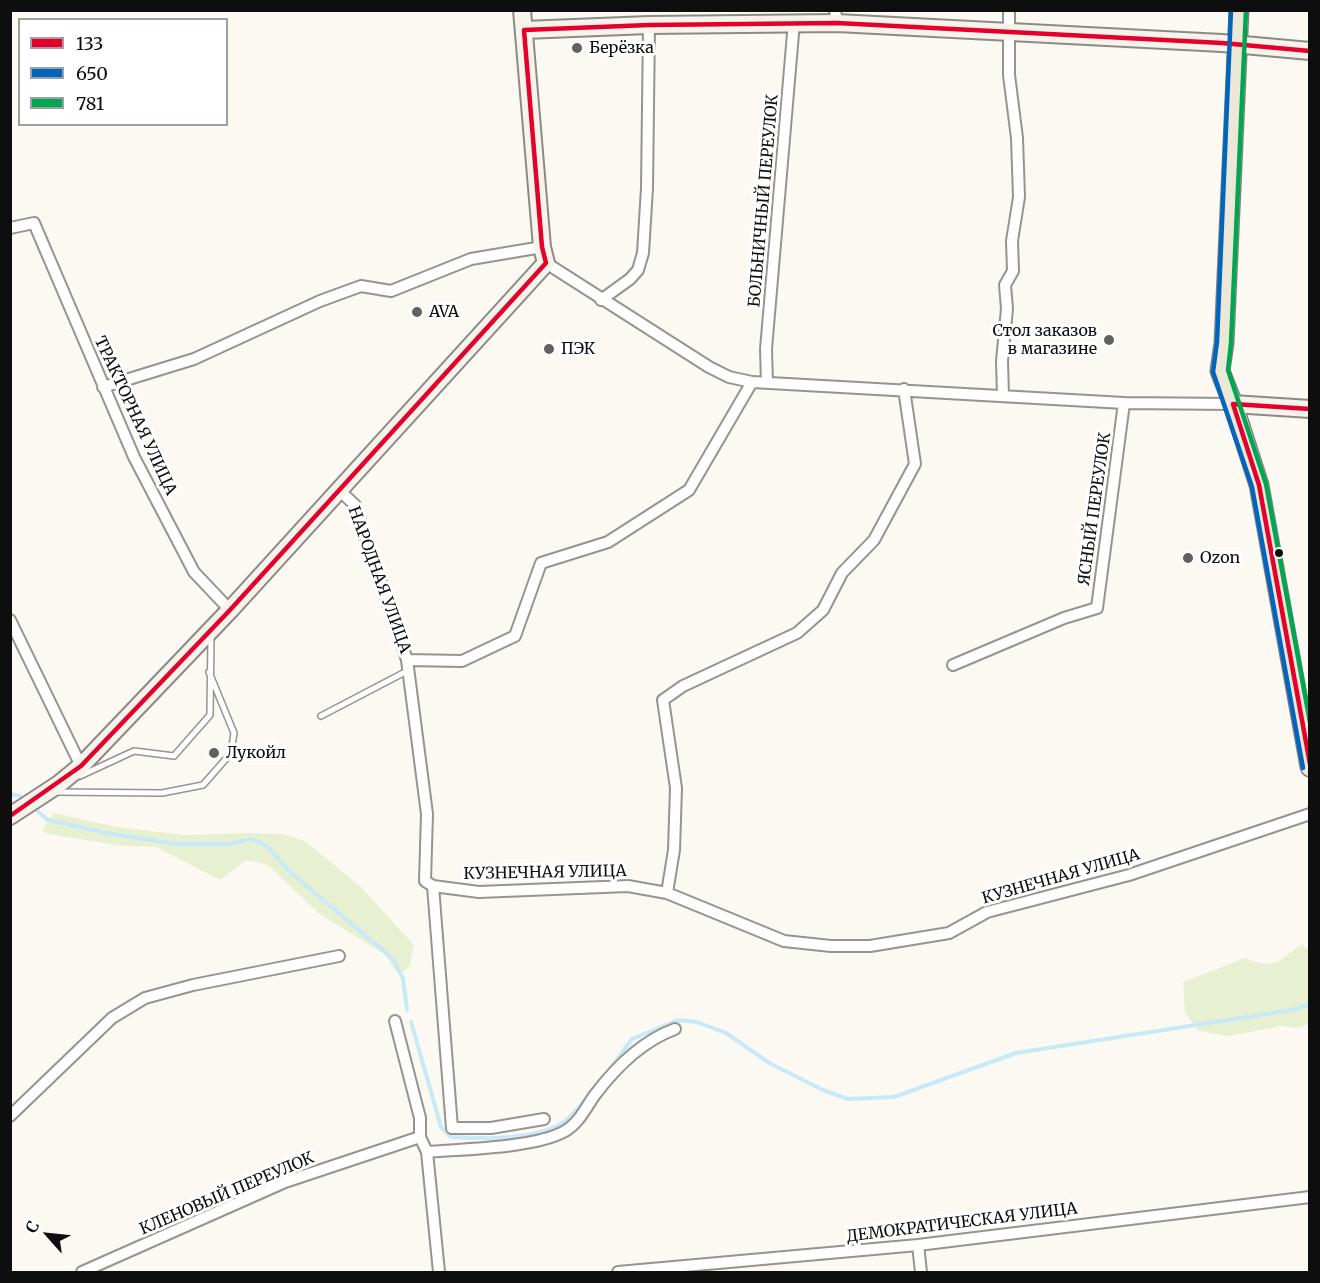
<!DOCTYPE html>
<meta charset="utf-8">
<style>
body{margin:0}
#map{position:relative;width:1320px;height:1283px;overflow:hidden;background:#fcf9f2;font-family:Merriweather,serif}
canvas{display:block}
.frame{position:absolute;inset:0;border:12px solid #0e0e0e;pointer-events:none}
.legend{position:absolute;left:18px;top:18px;width:210px;height:108px;box-sizing:border-box;background:#fff;border:2px solid #9f9f9f;margin:0;padding:8px 10px;list-style:none;font-size:18px;color:#0e0e0e}
.legend li{display:flex;align-items:center;gap:12px;height:30px}
.legend b{width:30px;border:2px solid #9f9f9f}
.north{position:absolute;left:18px;top:1205px;width:60px;height:60px;-webkit-text-stroke:4px #fff;paint-order:stroke;rotate:297deg;font-size:16px;font-weight:700;line-height:24px;text-align:center;color:#0e0e0e}
.north::after{content:'';display:block;margin:auto;width:21px;height:27px;background:#0e0e0e;clip-path:polygon(50% 0,100% 100%,50% 72%,0 100%)}
</style>
<div id="map">
<canvas width="1320" height="1283"></canvas>
<div class="frame"></div>
<ul class="legend">
<li><b style="height:8px;background:#e4002b"></b>133</li>
<li><b style="height:8px;background:#0065bd"></b>650</li>
<li><b style="height:8px;background:#00a651"></b>781</li>
</ul>
<div class="north">С</div>
</div>
<script>
const ctx = document.querySelector('canvas').getContext('2d');
ctx.lineJoin = 'round';
function paint(path, color) {
  ctx.fillStyle = color;
  ctx.fill(path, 'evenodd');
}
function trace(path, color, width, dash) {
  ctx.strokeStyle = color;
  ctx.lineWidth = width;
  ctx.lineCap = dash ? 'butt' : 'round';
  ctx.setLineDash(dash || []);
  ctx.stroke(path);
}
function write(font, color, halo, rows, align = 'center') {
  ctx.font = font + ' Merriweather,serif';
  ctx.lineWidth = 6;
  ctx.setLineDash([]);
  ctx.textBaseline = 'middle';
  ctx.strokeStyle = halo;
  ctx.fillStyle = color;
  for (const [text, x, y, turn = 0] of rows) {
    ctx.save();
    ctx.translate(x, y);
    ctx.rotate((+turn || 0) * Math.PI / 180);
    ctx.textAlign = isNaN(turn) ? turn : align;
    if (halo) ctx.strokeText(text, 0, 0);
    ctx.fillText(text, 0, 0);
    ctx.restore();
  }
}
const green = new Path2D(`
 M54 813 117 827 185 835 248 833 283 834 305 841 361 887 414 945 409 967 399 975 384 954 318 913 268 865 246 860 220 880 156 847 124 846 47 834 42 830Z
 M1302 944 1309 950V1024L1297 1028 1282 1026 1228 1036 1199 1031 1185 1012 1183 982 1245 958C1277 971 1277 961 1302 944Z`);
const stream = new Path2D(`
 M10 794 20 796
 M34 808 48 820 111 834 177 844H230L251 839 266 845 290 872 392 958 403 978 407 1010
 M411 1022 441 1127 451 1137C481 1139 540 1140 565 1121 577 1112 586 1097 596 1086
 M610 1069 632 1039 678 1020 697 1022 726 1033 771 1064 823 1090 848 1099 894 1097 1016 1053 1292 1010 1310 1004`);
const lane = new Path2D(`
 M321 716 409 670
 M80 776 134 751 174 756 210 715 211 636
 M56 792 162 793 203 785 231 753 234 733 209 672`);
const street = new Path2D(`
 M835 10 837 23
 M10 228 34 223 134 457 194 572 230 610
 M546 263 709 367 729 377 752 382 1124 403 1233 404
 M601 300 630 279 638 270 643 253 647 188 649 25
 M767 383 766 349 794 22
 M103 387 194 359 320 301 361 286 391 291 471 259 542 247
 M1003 396 1002 361 1007 309 1005 285 1013 271 1012 241 1019 197 1017 138 1009 75V10
 M340 491 355 505 407 660 462 661 515 636 541 563 608 542 689 490 752 382
 M10 620 81 766
 M407 660 427 814 425 881 433 886 452 1128H491L544 1119
 M953 665 1064 618 1097 608 1124 403
 M433 886 479 892 628 886 667 893 784 941 831 946H870L949 933 987 912 1129 875 1310 814
 M667 893 674 850 676 788 663 700 683 686 797 633 823 610 842 573 874 540 915 464 904 389
 M395 1021 420 1118V1137L427 1152 439 1272
 M10 1116 112 1018 145 998 193 985 339 956
 M427 1152C462 1149 536 1148 565 1131 578 1124 586 1108 594 1096 615 1068 642 1041 675 1029
 M918 1245 921 1272
 M82 1272 285 1182 420 1137
 M618 1272 918 1245 1310 1197`);
const secondary = new Path2D(`
 M524 30 649 25 837 23 1222 43 1310 51
 M1233 404 1310 409
 M10 816 59 784 81 766 230 610 546 263 542 247 522 10`);
const primary = new Path2D(`
 M1239 10 1224 343 1220 371 1233 404 1259 485 1310 767`);
const bus1 = new Path2D(`
 M1310 409 1233 404 1259 485 1310 764
 M10 816 81 766 230 610 546 263 542 247 524 30 649 25 837 23 1222 43 1310 51`);
const bus2 = new Path2D(`
 M1231 10 1217 342 1213 372 1252 487 1303 768`);
const bus3 = new Path2D(`
 M1246 10 1231 343 1228 370 1266 484 1310 722`);
const markers = [
 [577,48,6,"#61605e"],
 [417,312,6,"#61605e"],
 [1109,340,6,"#61605e"],
 [549,349,6,"#61605e"],
 [1279,553,5,"#0e0e0e"],
 [1188,558,6,"#61605e"],
 [214,753,6,"#61605e"]
];
const poiNames = [
 ["Берёзка",589,48],
 ["AVA",429,312],
 ["Стол заказов",1097,331,"right"],
 ["в магазине",1097,349,"right"],
 ["ПЭК",561,349],
 ["Ozon",1200,558],
 ["Лукойл",226,753]
];
const streetNames = [
 ["БОЛЬНИЧНЫЙ ПЕРЕУЛОК",764,201,-85],
 ["ТРАКТОРНАЯ УЛИЦА",135,416,65],
 ["ЯСНЫЙ ПЕРЕУЛОК",1095,509,-82],
 ["НАРОДНАЯ УЛИЦА",379,580,70],
 ["КУЗНЕЧНАЯ УЛИЦА",545,873,-1],
 ["КУЗНЕЧНАЯ УЛИЦА",1061,877,-16],
 ["КЛЕНОВЫЙ ПЕРЕУЛОК",227,1194,-23],
 ["ДЕМОКРАТИЧЕСКАЯ УЛИЦА",962,1223,-7]
];
paint(green, '#e7f1d2');
trace(stream, '#c8e9f7', 4);
trace(lane, '#959491', 8);
trace(street, '#959491', 14);
trace(secondary, '#8c8a87', 20);
trace(primary, '#82817e', 21);
trace(lane, '#fffefd', 5);
trace(street, '#fffefd', 10);
trace(secondary, '#f5f3ea', 16);
trace(primary, '#ede7d8', 18);
trace(bus1, '#e4002b', 4.5);
trace(bus2, '#0065bd', 4.5);
trace(bus3, '#00a651', 4.5);
for (const [x, y, r, color] of markers) {
  const dot = new Path2D();
  dot.arc(x, y, r, 0, 2 * Math.PI);
  ctx.fillStyle = color;
  ctx.fill(dot);
  trace(dot, '#fff', 2);
}
write('16px', '#0e0e0e', '#fff', poiNames, 'left');
write('16px', '#0e0e0e', '#fff', streetNames);
</script>
